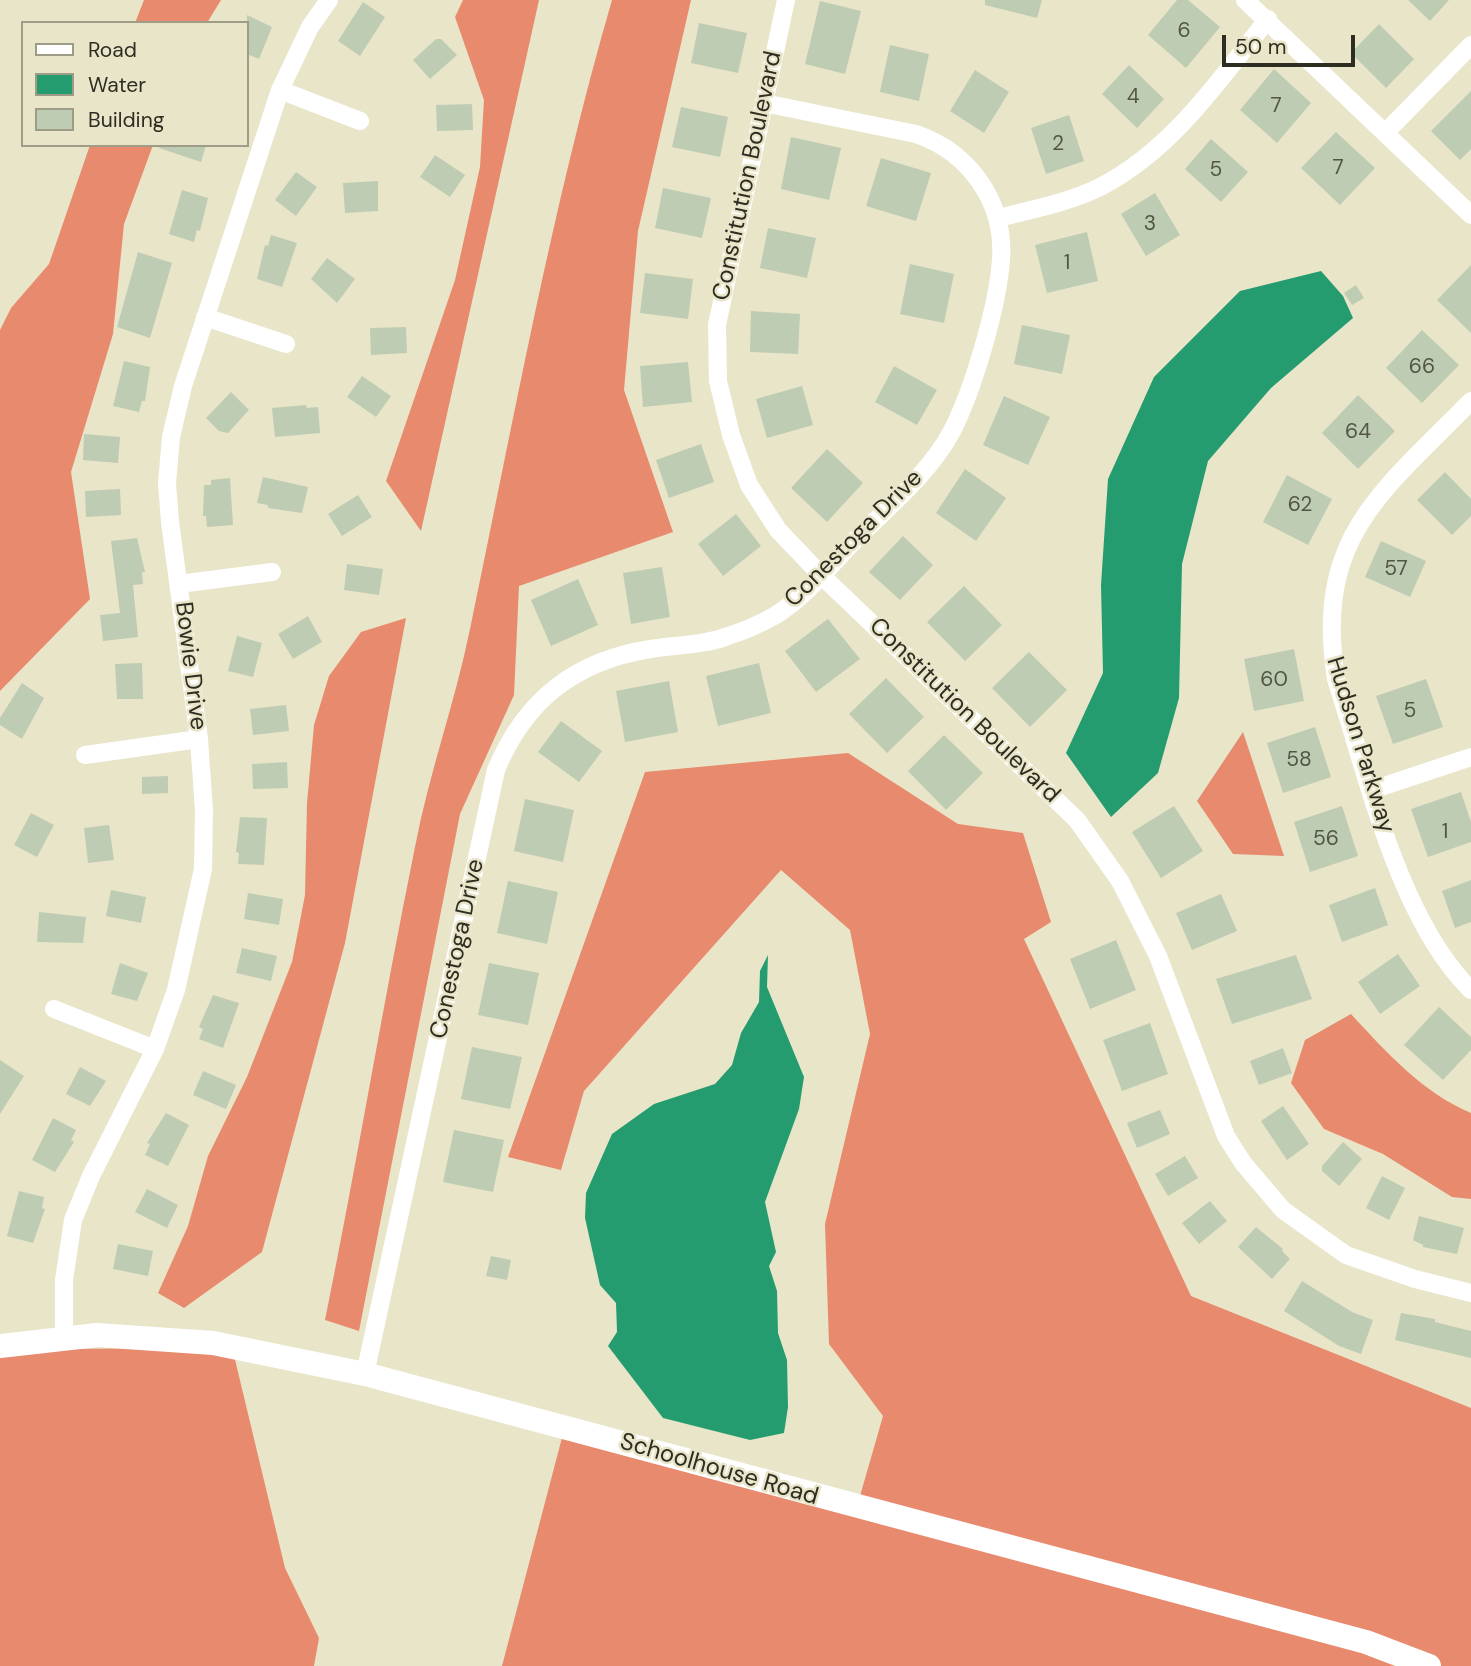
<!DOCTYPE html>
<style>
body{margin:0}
#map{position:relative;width:1471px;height:1666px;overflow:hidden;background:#e9e5c9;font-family:"DM Sans",sans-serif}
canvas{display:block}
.legend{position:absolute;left:21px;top:21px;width:228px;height:126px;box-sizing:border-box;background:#e9e5c9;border:2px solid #9e9b86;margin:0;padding:9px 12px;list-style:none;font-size:21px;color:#2e2d22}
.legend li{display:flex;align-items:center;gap:14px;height:35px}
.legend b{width:35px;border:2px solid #9e9b86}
.scale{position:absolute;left:1222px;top:35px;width:133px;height:32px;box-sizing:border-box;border:4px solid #2e2d22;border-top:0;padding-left:9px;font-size:21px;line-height:24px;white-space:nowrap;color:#2e2d22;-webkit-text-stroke:5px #e9e5c9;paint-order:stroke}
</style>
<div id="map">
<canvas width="1471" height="1666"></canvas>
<ul class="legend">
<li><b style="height:9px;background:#fff"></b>Road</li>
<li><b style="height:19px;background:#249c70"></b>Water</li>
<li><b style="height:19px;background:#beccb4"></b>Building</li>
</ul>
<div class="scale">50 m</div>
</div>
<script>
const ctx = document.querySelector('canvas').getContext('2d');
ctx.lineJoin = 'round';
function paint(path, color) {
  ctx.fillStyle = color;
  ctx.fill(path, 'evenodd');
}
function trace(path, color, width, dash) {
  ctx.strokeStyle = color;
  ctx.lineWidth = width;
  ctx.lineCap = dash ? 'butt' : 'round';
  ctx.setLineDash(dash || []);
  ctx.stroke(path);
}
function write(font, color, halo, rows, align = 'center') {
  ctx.font = font + ' "DM Sans",sans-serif';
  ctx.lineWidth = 5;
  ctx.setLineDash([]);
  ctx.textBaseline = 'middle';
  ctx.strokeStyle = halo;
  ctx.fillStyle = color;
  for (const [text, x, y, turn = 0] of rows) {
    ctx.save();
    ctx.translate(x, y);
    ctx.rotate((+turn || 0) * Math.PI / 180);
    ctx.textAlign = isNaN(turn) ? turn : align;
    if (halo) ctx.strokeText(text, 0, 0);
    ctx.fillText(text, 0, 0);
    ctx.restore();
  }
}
const forest = new Path2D(`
 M144 0H221L207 23H135Z
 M463 0H539L421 531 386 481 455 280 480 167 484 100 455 17Z
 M612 0H691L638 231 624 390 673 532 519 586 514 695 460 814 359 1331 325 1320C357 1163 383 1004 415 847 429 773 455 703 470 629 514 419 552 206 612 0Z
 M90 145H153L124 224 113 334 71 472 90 599 0 691V330L11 308 49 264Z
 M406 618 345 943 262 1252 184 1308 158 1293 188 1226 208 1156 247 1077 292 962 305 895 307 803 314 725 329 676 361 632Z
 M1243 732 1284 856 1233 854 1197 801Z
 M848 753 958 824 1023 833 1051 922 1024 939 1191 1296 1471 1408V1666H502L564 1430 858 1503 883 1416 829 1344 825 1224 870 1034 850 930 781 870 584 1091 561 1170 508 1157 645 772Z
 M1351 1014C1386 1052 1423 1093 1471 1113V1199L1452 1197 1383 1154 1324 1129 1291 1083 1305 1040Z
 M232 1347 285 1568 319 1638 314 1666H0V1350Z`);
const water = new Path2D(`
 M1321 271 1343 296 1353 318 1271 388 1208 461 1182 564 1179 698 1158 773 1111 817 1066 753 1103 673 1101 585 1108 479 1154 377 1240 291Z
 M768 955 767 987 804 1077 799 1109 765 1202 776 1252 769 1266 777 1291 778 1333 787 1360 788 1407 784 1433 750 1440 663 1418 608 1346 617 1332 616 1303 600 1285 585 1218 586 1193 612 1134 654 1104 715 1084 732 1065 741 1033 759 1002 760 971Z`);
const building = new Path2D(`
 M985 0H1042L1037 18 985 5Z
 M1177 0H1188L1220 27 1186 68 1148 35Z
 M1408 0H1449L1430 21Z
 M820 1 861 11 845 74 805 64Z
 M363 2 385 17 360 56 338 41Z
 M247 15 272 27 259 59 247 54Z
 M699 23 747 33 738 73 691 63Z
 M1379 24 1414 59 1386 88 1351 53Z
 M436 39H441L457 55 430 79 413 60Z
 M890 45 929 54 919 101 880 92Z
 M1129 65 1164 99 1137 128 1102 94Z
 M1274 69 1311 103 1277 143 1240 110Z
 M975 70 1009 92 984 133 950 111Z
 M1471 91V149L1460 160 1431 131Z
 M472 104 473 130 437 131 436 105Z
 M681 107 728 117 720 157 672 147Z
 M1069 115 1084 161 1046 174 1031 128Z
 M1336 132 1375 168 1340 205 1301 168Z
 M791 137 841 148 829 200 781 189Z
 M1211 139 1248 172 1221 202 1185 169Z
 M159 145H206L201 162 159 148Z
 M435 155 465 175 450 197 420 177Z
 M881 158 931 173 916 221 866 206Z
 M296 172 317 187 296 216 275 200Z
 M378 181V211L345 213 343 183Z
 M663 188 711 198 702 238 655 228Z
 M182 190 208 198 200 231 197 230 194 242 169 234Z
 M1155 193 1180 235 1146 256 1121 214Z
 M768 228 816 238 807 278 760 268Z
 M1087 232 1098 281 1047 293 1035 245Z
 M271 235 297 243 282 287 257 279 265 245 268 246Z
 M138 252 172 263 150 338 117 327Z
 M327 258 355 279 337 303 311 279Z
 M910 264 954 274 944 323 900 314Z
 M1471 265V333L1437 300Z
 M645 273 693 279 688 319 640 313Z
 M1356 285 1364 298 1352 305 1344 293Z
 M751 311 800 314 798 354 750 352Z
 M1022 325 1070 335 1062 374 1014 364Z
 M406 327 407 353 371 355 370 328Z
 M1422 330 1459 365 1422 403 1386 368Z
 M124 361 150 367 145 401H142L139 412 113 406Z
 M688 362 692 402 643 407 640 366Z
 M894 366 937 390 917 425 875 402Z
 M362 376 391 396 376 417 347 397Z
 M802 386 813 425 767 438 756 399Z
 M231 392 249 410 228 433 219 431 206 418Z
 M1358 395 1395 431 1358 469 1322 433Z
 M1004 396 1050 417 1028 465 983 445Z
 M306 405 307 408 318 407 320 433 275 437 272 408Z
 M84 434 120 437 118 463 83 460Z
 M701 444 714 482 669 498 656 460Z
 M827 449 863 483 827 522 791 488Z
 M965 469 1006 498 976 541 936 513Z
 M1445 472 1471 499V516L1452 535 1417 500Z
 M1287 475 1332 499 1308 545 1263 522Z
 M263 477 308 487 302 513 268 508V505L257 503Z
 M230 478 233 525 207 527 206 516H203L204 485H211V480Z
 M120 489 121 515 86 517 85 491Z
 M358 495 372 517 342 536 328 514Z
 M736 514 761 546 723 576 698 544Z
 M903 536 933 565 900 600 869 572Z
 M137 538 145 572H142L143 584 133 585 138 637 103 641 100 615 120 613 111 541Z
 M1381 541 1426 561 1410 597 1365 577Z
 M347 564 383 569 379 595 344 590Z
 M662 567 670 617 631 624 623 573Z
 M578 579 598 625 551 646 531 600Z
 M964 586 1002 625 965 661 927 622Z
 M308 616 322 642 293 659 278 634Z
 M828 619 860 659 816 692 785 651Z
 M237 636 262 643 253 677 228 671Z
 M1294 649 1304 701 1254 711 1244 659Z
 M1029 652 1067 690 1030 727 992 688Z
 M142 663 143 699H117L115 664Z
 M759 663 771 713 718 726 706 676Z
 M886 678 924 717 887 753 849 714Z
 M1426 679 1443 727 1393 744 1376 696Z
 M669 681 678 732 625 742 616 691Z
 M22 683 44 698 22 739 0 725V718Z
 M286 705 289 731 253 735 250 709Z
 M561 721 602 751 579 782 538 752Z
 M1315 727 1331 777 1283 793 1267 743Z
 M944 735 983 773 946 810 908 771Z
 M287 762 288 788 253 789 252 764Z
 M168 776V793L142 794V777Z
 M1461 792 1471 822V842L1428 857 1411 809Z
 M525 799 574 810 563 862 514 851Z
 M1174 806 1203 851 1161 878 1132 832Z
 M1342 806 1358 856 1310 872 1294 822Z
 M31 813 54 825 37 857 14 845Z
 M240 817 267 818 264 865 238 864 239 853 236 852Z
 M109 825 114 860 88 863 84 828Z
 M1471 880V922L1455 928 1442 891Z
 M508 881 558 892 547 944 497 933Z
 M1375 888 1388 925 1342 942 1329 905Z
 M111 890 146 897 141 923 106 916Z
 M248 893 283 899 279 925 244 919Z
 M1221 894 1237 931 1192 950 1176 913Z
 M39 912 86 917 83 943 37 942Z
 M1116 940 1136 990 1090 1009 1070 959Z
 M242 948 277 956 271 981 236 973Z
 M1398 954 1420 986 1380 1014 1358 982Z
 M1296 955 1312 999 1232 1024 1216 979Z
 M120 963 148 973 137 1001 111 994Z
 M489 963 539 973 528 1025 478 1015Z
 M213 995 239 1003 223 1048 199 1039 203 1029 199 1027Z
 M1439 1007 1471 1037V1050L1443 1080 1404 1045Z
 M1150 1023 1168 1074 1122 1091 1103 1040Z
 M472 1047 522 1057 510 1109 461 1099Z
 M1283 1048 1292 1073 1259 1085 1250 1061Z
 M0 1060 24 1076 0 1114Z
 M80 1067 106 1081 90 1106 66 1094Z
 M203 1071 236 1085 226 1109 193 1095Z
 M1283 1106 1309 1144 1287 1160 1261 1121Z
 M1160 1110 1170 1134 1137 1148 1127 1123Z
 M166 1113 189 1125 168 1166 145 1155 150 1144 147 1143Z
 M53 1118 76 1130 71 1140 74 1142 55 1172 32 1160Z
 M454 1130 504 1140 493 1192 443 1182Z
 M1343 1142 1362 1159 1339 1186 1322 1171V1166Z
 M1185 1156 1198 1178 1168 1196 1155 1174Z
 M1382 1176 1405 1188 1389 1220 1366 1208Z
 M147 1189 178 1205 167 1228 135 1212Z
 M19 1191 44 1197 42 1208 45 1209 33 1243 7 1236Z
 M1210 1201 1227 1221 1199 1244 1182 1223Z
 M1419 1216 1464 1228 1457 1254 1423 1247V1245L1413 1240Z
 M1256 1227 1283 1249 1282 1251 1290 1259 1272 1279 1238 1247Z
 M118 1244 153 1251 148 1276 113 1269Z
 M491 1256 511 1260 507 1280 486 1276Z
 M1302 1281 1352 1312 1373 1320 1361 1354 1339 1346 1284 1311Z
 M1401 1313 1435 1319V1322L1471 1331V1358L1395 1340Z`);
const street = new Path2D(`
 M786 0 717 325 718 381 731 435 749 485 778 530 821 575 1077 820 1120 881 1158 956 1226 1136 1243 1163 1283 1210 1346 1255 1415 1279 1471 1293
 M1245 0 1471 215
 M280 90 360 121
 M1386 132 1471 45
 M999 218C1033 209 1071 202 1102 186 1173 149 1219 80 1268 19
 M205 317 286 344
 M1471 401C1380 494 1314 537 1336 679 1367 774 1399 920 1471 990
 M179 584 272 572
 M85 755 199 739
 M1372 790 1471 757
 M54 1009 155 1049
 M64 1337V1280L73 1220 91 1176 155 1049 176 990 203 869 204 811 199 739 170 522 167 483 171 437 183 386 280 90 310 27 329 0
 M365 1374 496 770C525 700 575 661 650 649 675 645 705 645 728 636 744 631 762 623 776 615 805 597 830 566 853 542 887 508 929 474 952 431 973 390 998 306 1001 259 1005 202 969 152 916 134L764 103`);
const secondary = new Path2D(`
 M0 1346 97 1335 213 1343 365 1374 1366 1642 1429 1666`);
const numberNames = [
 ["6",1184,31],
 ["4",1133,97],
 ["7",1276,106],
 ["2",1058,144],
 ["7",1338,168],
 ["5",1216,170],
 ["3",1150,224],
 ["1",1067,263],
 ["66",1422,367],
 ["64",1358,432],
 ["62",1300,505],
 ["57",1396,569],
 ["60",1274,680],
 ["5",1410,711],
 ["58",1299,760],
 ["1",1445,832],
 ["56",1326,839]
];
const streetNames = [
 ["Constitution Boulevard",748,176,-78],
 ["Conestoga Drive",854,539,-45],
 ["Bowie Drive",190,666,83],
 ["Constitution Boulevard",964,711,44],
 ["Hudson Parkway",1360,745,73],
 ["Conestoga Drive",458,949,-78],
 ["Schoolhouse Road",719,1470,16]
];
paint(forest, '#e88a6d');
paint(water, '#249c70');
paint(building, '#beccb4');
trace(street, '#fff', 18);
trace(secondary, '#fff', 24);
write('21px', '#525546', null, numberNames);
write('24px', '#2e2d22', '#e9e5c9', streetNames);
</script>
